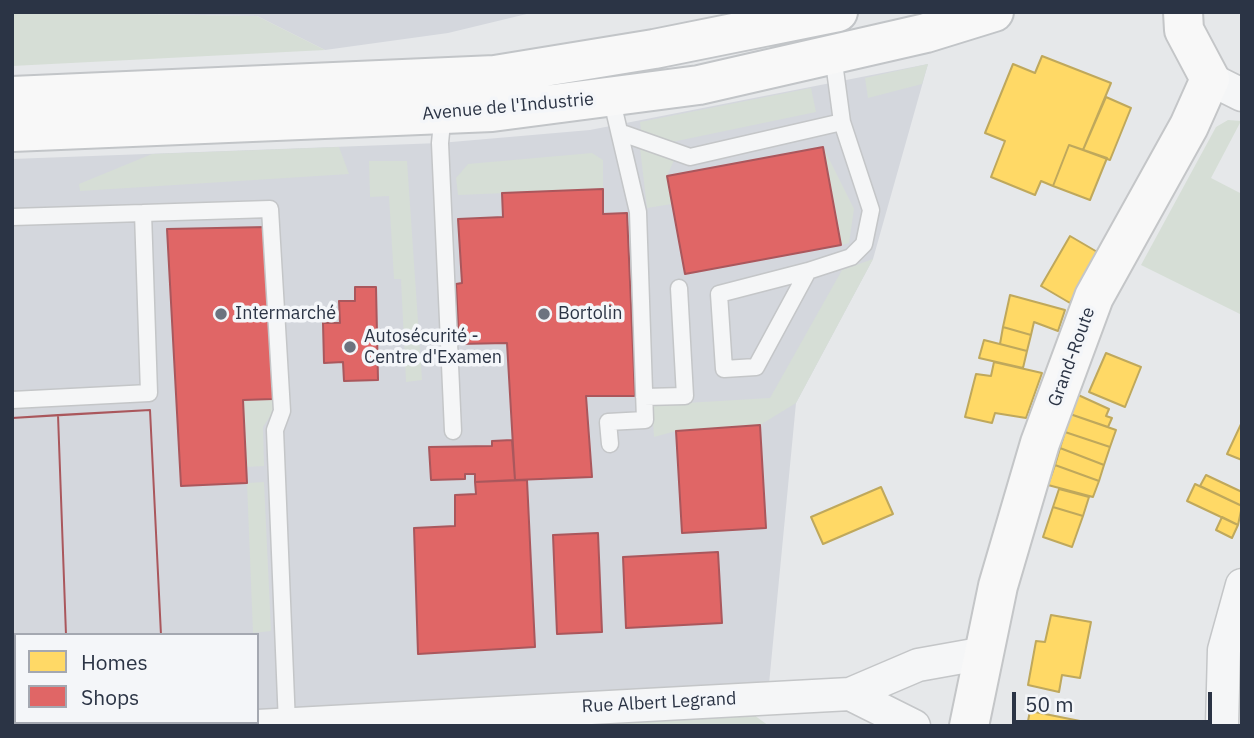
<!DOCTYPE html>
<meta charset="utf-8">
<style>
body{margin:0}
#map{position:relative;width:1254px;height:738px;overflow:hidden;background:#e6e8ea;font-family:"IBM Plex Sans",sans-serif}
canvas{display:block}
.frame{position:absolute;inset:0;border:14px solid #2b3445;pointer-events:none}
.legend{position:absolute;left:14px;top:633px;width:245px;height:91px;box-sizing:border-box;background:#f4f6f9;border:2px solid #a4a8b1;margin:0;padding:9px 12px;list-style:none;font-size:21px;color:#2b3445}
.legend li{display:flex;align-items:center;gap:14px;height:35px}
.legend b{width:35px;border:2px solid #a4a8b1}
.scale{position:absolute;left:1012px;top:692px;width:200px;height:32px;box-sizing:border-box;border:4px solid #2b3445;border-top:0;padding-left:9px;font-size:21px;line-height:24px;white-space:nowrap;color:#2b3445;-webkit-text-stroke:5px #f4f6f9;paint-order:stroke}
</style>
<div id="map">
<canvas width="1254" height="738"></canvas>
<div class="frame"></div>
<ul class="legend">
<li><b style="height:19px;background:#ffd966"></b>Homes</li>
<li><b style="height:19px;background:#e06666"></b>Shops</li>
</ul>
<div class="scale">50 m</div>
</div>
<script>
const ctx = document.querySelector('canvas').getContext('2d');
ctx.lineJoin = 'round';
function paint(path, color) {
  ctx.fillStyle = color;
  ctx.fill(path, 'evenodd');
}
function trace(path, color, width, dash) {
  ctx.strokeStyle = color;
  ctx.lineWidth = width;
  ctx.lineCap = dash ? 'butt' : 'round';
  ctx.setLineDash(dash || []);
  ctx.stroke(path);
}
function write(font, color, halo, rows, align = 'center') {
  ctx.font = font + ' "IBM Plex Sans",sans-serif';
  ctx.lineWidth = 7;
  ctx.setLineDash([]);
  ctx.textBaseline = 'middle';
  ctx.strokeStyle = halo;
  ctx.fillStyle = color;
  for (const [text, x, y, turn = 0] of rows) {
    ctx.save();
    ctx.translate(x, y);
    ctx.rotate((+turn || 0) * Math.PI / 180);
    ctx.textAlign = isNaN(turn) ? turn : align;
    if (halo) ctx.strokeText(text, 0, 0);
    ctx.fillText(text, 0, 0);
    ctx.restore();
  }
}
const built = new Path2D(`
 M27 12H535L448 33 325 50 257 16Z
 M928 64 873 259 796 403 769 684 257 712V635H16V714L12 713V159L440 143 590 130Z`);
const green = new Path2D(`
 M12 12 257 16 325 50 12 66Z
 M928 64 922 84 868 98 865 78Z
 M811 88 816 112 672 142 641 131 640 122Z
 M1228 120 1241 121 1211 178 1242 194V315L1141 265 1216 127Z
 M339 147 349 174 80 191 79 184 152 154Z
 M823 147 854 209 849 243 841 245Z
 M640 148 675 158 667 176 672 204 647 208Z
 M592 153 603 160V189L458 195 456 178 468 164Z
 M369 161H407L422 380 406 382 401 279H394L389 196 370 197Z
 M873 259 796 403 760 425 676 431 654 437 652 405 770 398 842 270Z
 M273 399V412L263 427 264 466 246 467 243 400Z
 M264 482 271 631 253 633 247 483Z
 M754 715 769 726H539Z`);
const homes = new Path2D(`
 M1042 56 1111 83 1083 150 1069 145 1053 186 1041 181 1035 195 991 177 1005 141 985 133 1013 64 1035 73Z
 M1106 97 1131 108 1110 160 1083 150Z
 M1069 145 1107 158 1090 200 1053 186Z
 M1070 236 1099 253 1070 303 1041 286Z
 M1010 295 1065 310 1058 331 1034 322 1031 335 1003 327Z
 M1003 327 1031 335 1027 351 1000 344Z
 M984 340 1027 351 1023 368 979 358Z
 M1106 353 1141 367 1125 407 1089 392Z
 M994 362 1042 373 1026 418 995 413 992 423 965 417 976 374 991 376Z
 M1076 394 1109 409 1106 416 1112 418 1108 427 1070 414Z
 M1070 414 1116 430 1110 447 1065 432Z
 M1242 422V460L1227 454Z
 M1065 432 1110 447 1104 465 1060 448Z
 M1060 448 1104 465 1099 481 1055 465Z
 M1055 465 1099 481 1093 497 1048 485Z
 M1206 475 1242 492V506L1200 486Z
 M1195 484 1242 506 1238 525 1187 501Z
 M881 487 893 514 823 544 811 517Z
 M1059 489 1089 497 1083 516 1053 507Z
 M1053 507 1083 516 1072 547 1043 537Z
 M1222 517 1238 525 1232 538 1216 530Z
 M1051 615 1091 622 1080 678 1062 675 1059 692 1028 685 1036 641 1045 642Z
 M1030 711 1080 721V726H1027Z`);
const shops = new Path2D(`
 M823 147 841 245 685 274 667 176Z
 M603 189V214L627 213 635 396H586L592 477 515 480 507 343 459 344 456 284 462 283 458 219 503 217 502 193Z
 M267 227 273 399 243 400 247 483 181 486 167 229Z
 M355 287H376L378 380 344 381 343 362 324 363 323 323H340L339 301H355Z
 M150 410 161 635H16V660H12V418Z
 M150 410 161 635H66L58 415Z
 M58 415 66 635H16V660H12V418Z
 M760 425 766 528 682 533 676 431Z
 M512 440 515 480 475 482V474H465V479L431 480 429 447 492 446V441Z
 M527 480 535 647 418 654 414 528 455 526V495L476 494 475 482Z
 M598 533 602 632 557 634 553 535Z
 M718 552 722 623 626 628 623 557Z`);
const lane = new Path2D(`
 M443 112 440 143 453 431
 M619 132 690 157 842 122 833 55
 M12 217 143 213
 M808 271 719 294 724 369 756 367 808 271 851 257 864 244 871 210 842 122
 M644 397 685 396 679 288
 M12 400 149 393 143 213 270 209 282 411 275 430 287 724
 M610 444 608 422 645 420 638 212 611 97`);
const street = new Path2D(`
 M1210 79 1242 95
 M850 694 914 726
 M258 726 850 694 918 665 985 653
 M1222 726 1224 650 1242 585`);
const secondary = new Path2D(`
 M969 726 998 586 1040 443 1094 297 1189 126 1210 79 1184 30 1183 12`);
const primary = new Path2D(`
 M12 96 495 75 654 49 838 12
 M12 132 492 112 699 85 926 33 994 12`);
const markers = [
 [221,314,7,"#6c737f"],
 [544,314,7,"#6c737f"],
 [350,347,7,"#6c737f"]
];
const streetNames = [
 ["Avenue de l'Industrie",508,107,-5],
 ["Grand-Route",1072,357,-70],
 ["Rue Albert Legrand",659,703,-3]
];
const poiNames = [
 ["Intermarché",235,314],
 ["Bortolin",558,314],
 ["Autosécurité -",364,337],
 ["Centre d'Examen",364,358]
];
paint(built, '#d4d7dd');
paint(green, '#d6ded6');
paint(homes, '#ffd966');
trace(homes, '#bfa85c', 2);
paint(shops, '#e06666');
trace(shops, '#aa575c', 2);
trace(lane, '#c4c6c8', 19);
trace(street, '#c4c6c8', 35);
trace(secondary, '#c4c6c8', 42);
trace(primary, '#c2c5c8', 42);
trace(lane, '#f5f6f7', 16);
trace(street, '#f5f6f7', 32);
trace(secondary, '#f8f8f8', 38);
trace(primary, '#f8f8f8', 38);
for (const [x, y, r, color] of markers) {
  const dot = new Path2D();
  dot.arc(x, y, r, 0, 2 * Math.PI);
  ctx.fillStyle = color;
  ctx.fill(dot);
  trace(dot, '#f4f6f9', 2.5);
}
write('18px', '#2b3445', '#f4f6f9', streetNames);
write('18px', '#2b3445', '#f4f6f9', poiNames, 'left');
</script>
